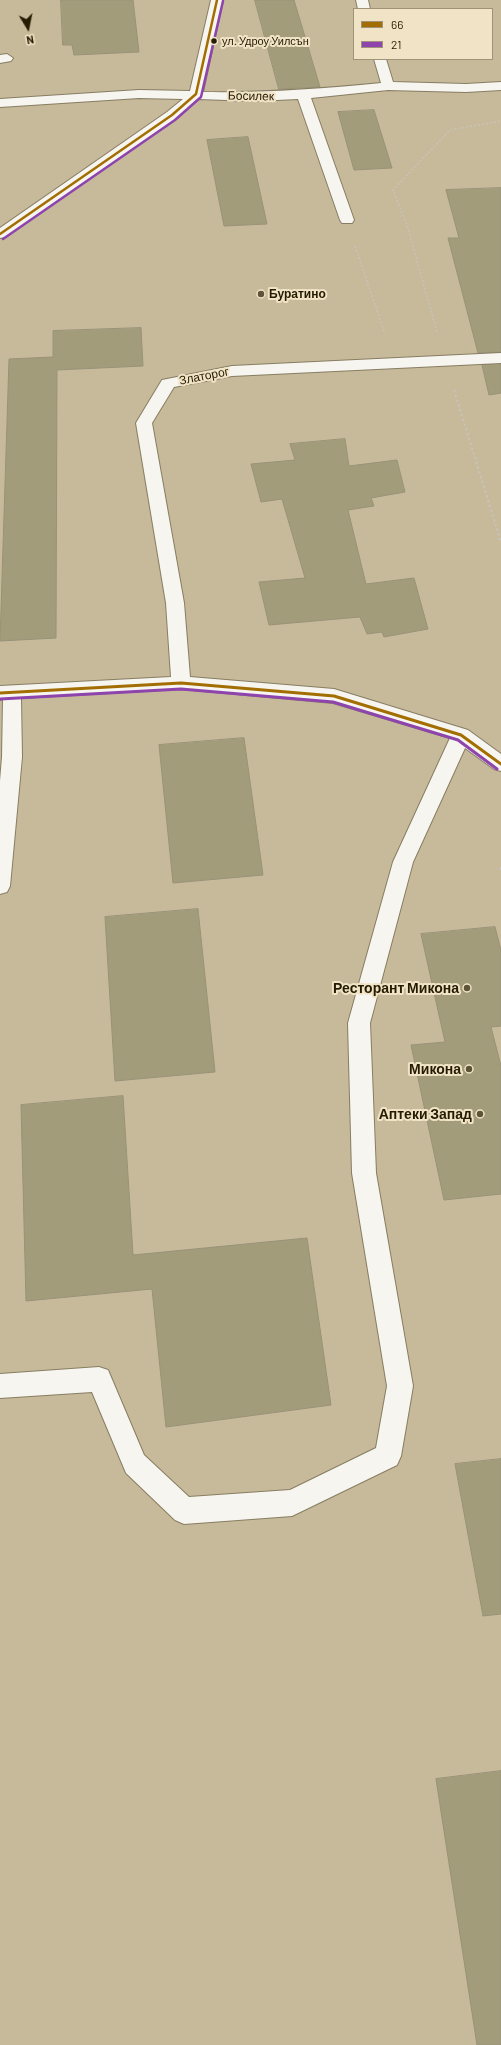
<!DOCTYPE html>
<meta charset="utf-8">
<style>
body{margin:0}
#map{position:relative;width:501px;height:2045px;overflow:hidden;background:#c7ba9a;font-family:Barlow,sans-serif}
canvas{display:block}
.legend{position:absolute;left:353px;top:8px;width:140px;height:52px;box-sizing:border-box;background:#f1e4c6;border:1px solid #9f9478;margin:0;padding:5px 7px;list-style:none;font-size:12px;color:#251b03}
.legend li{display:flex;align-items:center;gap:8px;height:20px}
.legend b{width:20px;border:1px solid #9f9478}
.north{position:absolute;left:8px;top:8px;width:40px;height:40px;-webkit-text-stroke:3px #f1e4c6;paint-order:stroke;rotate:170deg;font-size:11px;font-weight:700;line-height:16px;text-align:center;color:#251b03}
.north::after{content:'';display:block;margin:auto;width:14px;height:18px;background:#251b03;clip-path:polygon(50% 0,100% 100%,50% 72%,0 100%)}
</style>
<div id="map">
<canvas width="501" height="2045"></canvas>
<ul class="legend">
<li><b style="height:5px;background:#a36e01"></b>66</li>
<li><b style="height:5px;background:#8e44ad"></b>21</li>
</ul>
<div class="north">N</div>
</div>
<script>
const ctx = document.querySelector('canvas').getContext('2d');
ctx.lineJoin = 'round';
function paint(path, color) {
  ctx.fillStyle = color;
  ctx.fill(path, 'evenodd');
}
function trace(path, color, width, dash) {
  ctx.strokeStyle = color;
  ctx.lineWidth = width;
  ctx.lineCap = dash ? 'butt' : 'round';
  ctx.setLineDash(dash || []);
  ctx.stroke(path);
}
function write(font, color, halo, rows, align = 'center') {
  ctx.font = font + ' Barlow,sans-serif';
  ctx.lineWidth = 4;
  ctx.setLineDash([]);
  ctx.textBaseline = 'middle';
  ctx.strokeStyle = halo;
  ctx.fillStyle = color;
  for (const [text, x, y, turn = 0] of rows) {
    ctx.save();
    ctx.translate(x, y);
    ctx.rotate((+turn || 0) * Math.PI / 180);
    ctx.textAlign = isNaN(turn) ? turn : align;
    if (halo) ctx.strokeText(text, 0, 0);
    ctx.fillText(text, 0, 0);
    ctx.restore();
  }
}
const building = new Path2D(`
 M61 0H133L139 52 74 55 72 45H63Z
 M255 0H294L320 87 279 89Z
 M374 110 392 168 354 170 338 112Z
 M248 137 267 224 224 226 207 140Z
 M501 188V352L478 353 448 238H459L446 190Z
 M141 328 143 366 57 370 56 638 0 641 9 359 53 357V331Z
 M501 364V393L489 395 482 365Z
 M345 439 349 466 397 460 405 492 371 498 374 506 348 510 366 584 414 578 428 629 384 637 382 632 367 634 360 617 269 625 259 582 305 578 282 499 261 502 251 464 295 460 290 444Z
 M244 738 263 875 173 883 159 745Z
 M198 909 215 1072 115 1081 105 917Z
 M495 927 501 950V1026L491 1027 501 1066V1194L444 1200 411 1045 445 1042 421 934Z
 M123 1096 133 1255 307 1238 331 1405 166 1427 152 1289 26 1301 21 1105Z
 M501 1459V1614L483 1616 455 1464Z
 M501 1771V2045H477L436 1779Z`);
const pathFar2 = new Path2D(`
 M355 246 385 334
 M437 332 407 225 393 190 450 130 501 121`);
const pathFar1 = new Path2D(`
 M454 390 501 542`);
const path = new Path2D(`
 M501 867V872`);
const minor = new Path2D(`
 M211 0H223L203 92C264 93 320 89 381 83L374 59H386L393 82 466 84 501 82V90L466 92 388 90 311 98 354 220 352 223H342L340 220 298 99 255 101 198 99 177 118 5 237 0 238V228L167 112 183 99 139 98 0 107V99L139 90 190 91Z
 M356 0H368L370 9H358Z
 M7 54 13 58 11 61 0 63V55Z
 M501 353V363L232 376 174 387 152 423 184 603 190 677 334 689 468 730 501 754V771L494 769 465 748 413 862 370 1023 376 1173 413 1386 401 1456 397 1465 292 1516 184 1524 175 1520 126 1473 92 1392 0 1398V1374L99 1367 108 1370 144 1455 189 1497 290 1490 376 1448 387 1386 352 1173 348 1023 393 862 450 738 333 703 181 689 21 698 22 757 10 886 7 892 0 894V781L2 757 3 699 0 700V686L171 677 166 603 136 423 162 380 232 366Z`);
const bus1Far1 = new Path2D(`
 M0 234 172 115 196 94 217 0`);
const bus1 = new Path2D(`
 M0 693 181 683 334 696 461 735 501 764`);
const bus2Far1 = new Path2D(`
 M3 239 175 120 201 97 223 1`);
const bus2 = new Path2D(`
 M0 699 181 689 333 702 458 740 497 769`);
const markers = [
 [214,41,3.5,"#251b03"],
 [261,294,4,"#5e5338"],
 [467,988,4,"#5e5338"],
 [469,1069,4,"#5e5338"],
 [480,1114,4,"#5e5338"]
];
const farBusnames = [
 ["ул. Удроу Уилсън",222,41]
];
const farStreetnames = [
 ["Босилек",251,96,1],
 ["Златорог",204,376,-11]
];
const farPoinames = [
 ["Буратино",269,294]
];
const poiNames = [
 ["Ресторант Микона",459,988],
 ["Микона",461,1069],
 ["Аптеки Запад",472,1114]
];
paint(building, '#a39c7a');
trace(building, '#999278', 1);
trace(minor, '#877d62', 2);
trace(pathFar2, '#c8c3b9', 1.5, [2, 2]);
trace(pathFar1, '#c8c3b9', 2, [2.5, 2.5]);
trace(path, '#c8c3b9', 2.5, [3, 3]);
paint(minor, '#f7f5f0');
trace(bus1Far1, '#a36e01', 2.5);
trace(bus1, '#a36e01', 3);
trace(bus2Far1, '#8e44ad', 2.5);
trace(bus2, '#8e44ad', 3);
for (const [x, y, r, color] of markers) {
  const dot = new Path2D();
  dot.arc(x, y, r, 0, 2 * Math.PI);
  ctx.fillStyle = color;
  ctx.fill(dot);
  trace(dot, '#f1e4c6', 1.5);
}
write('11px', '#251b03', '#f1e4c6', farBusnames, 'left');
write('12px', '#251b03', '#f1e4c6', farStreetnames);
write('bold 12px', '#251b03', '#f1e4c6', farPoinames, 'left');
write('bold 14px', '#251b03', '#f1e4c6', poiNames, 'right');
</script>
